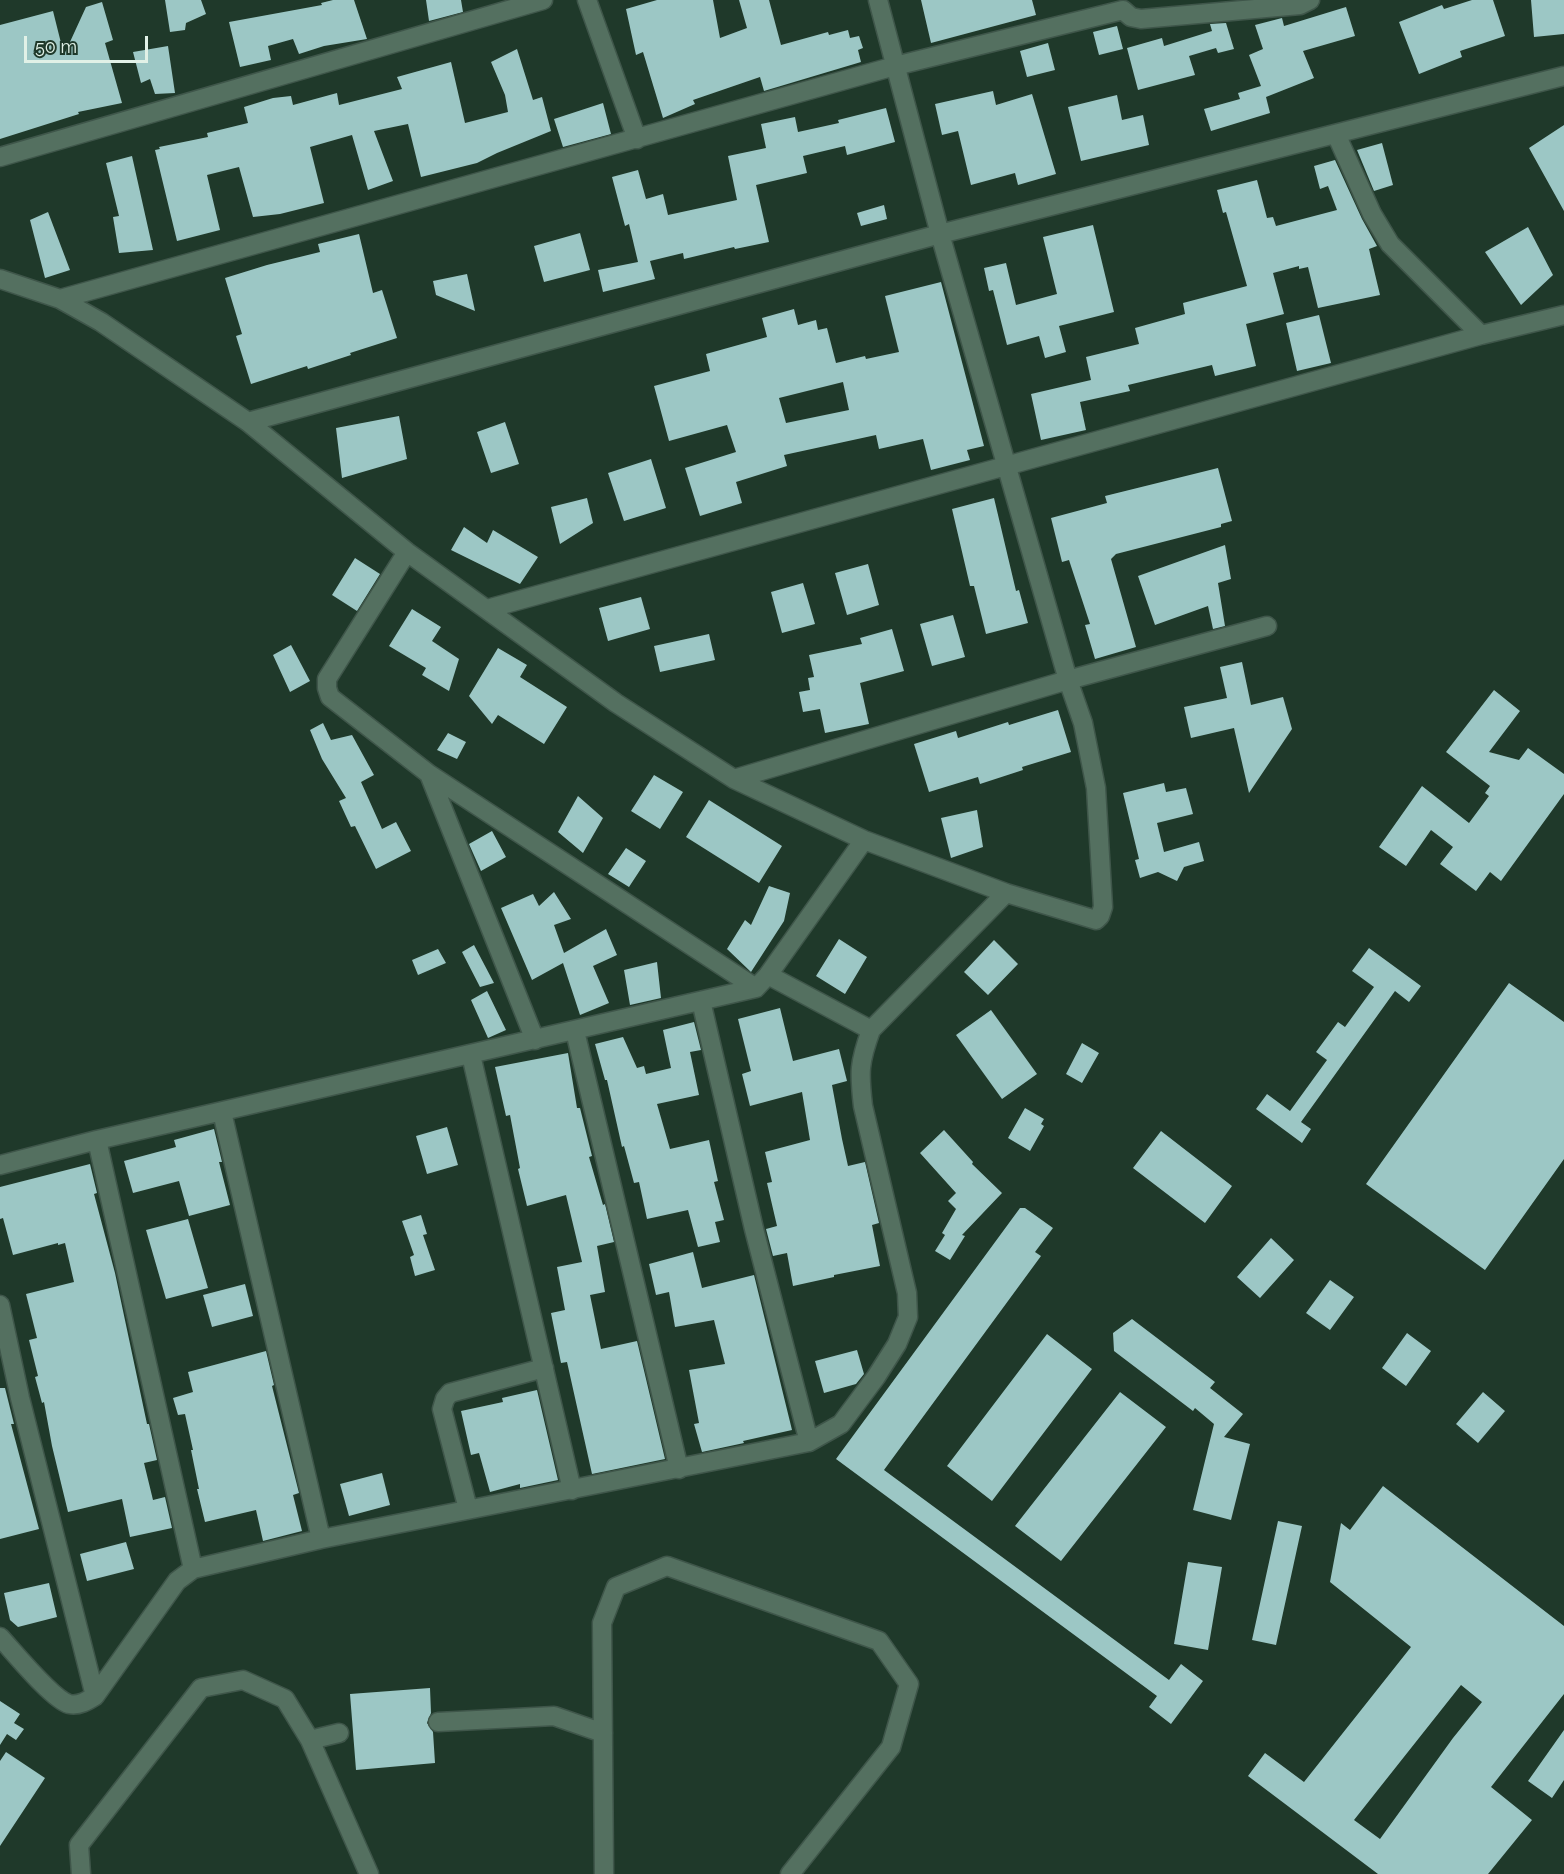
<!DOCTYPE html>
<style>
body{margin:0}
#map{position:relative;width:1564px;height:1874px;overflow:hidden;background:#1f392a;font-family:Raleway,sans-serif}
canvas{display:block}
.scale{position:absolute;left:24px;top:36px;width:124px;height:27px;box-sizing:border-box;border:3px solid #e1f1e7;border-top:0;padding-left:8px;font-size:18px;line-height:21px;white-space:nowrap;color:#e1f1e7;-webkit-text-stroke:4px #1f392a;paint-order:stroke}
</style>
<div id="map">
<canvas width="1564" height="1874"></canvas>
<div class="scale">50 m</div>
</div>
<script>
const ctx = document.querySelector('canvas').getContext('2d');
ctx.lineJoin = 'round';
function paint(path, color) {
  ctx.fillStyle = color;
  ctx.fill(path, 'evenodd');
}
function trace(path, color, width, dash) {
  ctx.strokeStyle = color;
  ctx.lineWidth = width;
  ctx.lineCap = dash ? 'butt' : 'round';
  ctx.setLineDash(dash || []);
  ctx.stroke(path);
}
const building = new Path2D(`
 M165 0H201L206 14 186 23 185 30 170 32Z
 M333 0H354L367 39 324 46 299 54 293 39 268 46 271 60 240 67 229 22 322 5 321 3Z
 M426 0H461L463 12 429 21Z
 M657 0H713L720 38 747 28 739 0H769L781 45 828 32 829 35 848 30 850 38 859 36 863 48 858 50 861 62 764 91 760 77 693 100 695 104 663 118 643 52 636 55 626 9Z
 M921 0H1032L1036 15 931 43Z
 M1472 0H1493L1505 36 1460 51 1462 57 1419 74 1399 22 1442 5 1444 9Z
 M1531 0H1564V34L1534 37Z
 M102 2 113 40 105 43 122 103 78 112 79 114 0 139V25L53 11 64 55 86 7Z
 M1346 7 1355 36 1303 51 1314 78 1266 97 1270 113 1211 131 1204 109 1240 99 1238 93 1261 86 1249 55 1263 49 1255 25 1282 18 1284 26Z
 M1226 23 1234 49 1218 53 1216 48 1189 56 1195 75 1138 90 1127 48 1162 38 1164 46 1212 31 1210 24Z
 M1117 26 1123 49 1099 55 1093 32Z
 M1048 43 1055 70 1027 77 1020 51Z
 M168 46 175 93 155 94 150 79 141 83 133 52Z
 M517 49 533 100 542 97 551 131 497 153 477 163 421 177 408 124 374 131 393 181 368 190 352 135 310 147 324 203 280 214 253 217 239 167 207 175 220 230 177 241 155 150 160 149 159 147 208 137 207 133 248 123 244 107 273 98 291 96 293 105 337 93 339 105 402 89 397 77 451 62 465 123 508 112 505 95 491 62Z
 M993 91 996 105 1032 94 1056 174 1018 185 1015 173 971 185 958 131 942 135 935 104Z
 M1117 95 1122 120 1143 115 1149 145 1081 161 1068 107Z
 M603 103 611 134 563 147 554 119Z
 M886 108 895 142 847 155 845 146 803 156 807 173 756 185 769 242 735 249 734 247 684 259 683 253 650 261 655 279 603 292 598 270 638 262 629 224 625 226 612 177 638 170 646 199 663 194 668 215 737 200 728 156 766 148 761 124 795 117 798 132 839 123 838 120Z
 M1564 125V211L1529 148Z
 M1382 143 1393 185 1374 191 1357 150Z
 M132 156 153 250 119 253 113 217 119 216 106 163Z
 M1335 160 1362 219 1377 246 1369 249 1380 295 1318 308 1308 267 1299 269V266L1273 273 1284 314 1246 324 1256 366 1215 376 1212 365 1128 385 1130 391 1080 402 1086 430 1041 440 1031 394 1091 380 1086 357 1139 344 1135 328 1185 314 1183 303 1247 286 1226 212 1223 213 1217 190 1257 180 1267 218 1273 217 1276 226 1337 210 1328 186 1320 189 1314 166Z
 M884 205 887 219 861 226 857 213Z
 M48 212 70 270 45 278 30 220Z
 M1093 225 1114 312 1059 326 1066 352 1045 358 1039 336 1007 345 993 290 989 291 984 268 1006 263 1016 305 1057 294 1043 237Z
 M1528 227 1553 275 1521 305 1485 252Z
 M580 233 590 270 544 282 534 246Z
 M359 234 373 293 382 290 397 338 350 353 351 355 308 369 307 366 251 384 236 336 242 334 225 278 267 265 320 252 318 244Z
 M467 274 475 311 436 295 433 281Z
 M941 282 984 446 967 450 970 460 931 470 923 439 879 449 876 435 784 455 787 466 736 482 742 503 700 516 685 468 736 452 727 425 669 441 654 386 710 371 706 354 767 337 762 318 794 309 798 325 816 320 818 330 827 328 836 363 865 356 866 359 899 352 885 296ZM843 382 849 410 786 423 779 398Z
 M1319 315 1331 363 1297 371 1286 323Z
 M399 416 407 459 342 478 336 428Z
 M505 422 519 464 491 473 477 432Z
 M651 459 666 508 624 521 608 473Z
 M1218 468 1232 521 1221 524V527L1116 554 1111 559 1136 647 1095 659 1085 625 1090 624 1069 560 1062 562 1051 518 1107 503 1105 496Z
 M587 498 593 523 560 544 551 507Z
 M994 498 1016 591 1019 590 1028 623 986 634 974 586H970L952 509Z
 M464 527 487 543 493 530 538 557 520 584 451 550Z
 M1225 545 1231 579 1218 583 1225 626 1213 629 1208 606 1155 625 1138 576Z
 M355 558 380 574 357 611 332 595Z
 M868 564 879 605 847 615 835 573Z
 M803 583 815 624 782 633 771 592Z
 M641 597 650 629 608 641 599 608Z
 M412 609 441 627 432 641 459 659 449 691 422 675 426 668 389 646Z
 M953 615 965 657 932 666 920 624Z
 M892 629 904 671 860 683 869 724 825 733 820 709 803 712 799 692 810 690 808 678 814 677 809 655 862 644 860 638Z
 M709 634 715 660 660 672 654 646Z
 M291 645 310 681 290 692 273 655Z
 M498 648 527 665 520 677 567 707 544 744 498 715 492 724 469 696Z
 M1242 662 1251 705 1283 697 1292 729 1249 793 1234 728 1191 738 1184 707 1227 698 1220 667Z
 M1494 690 1520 711 1489 752 1519 760 1528 748 1564 774V794L1501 881 1490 872 1476 891 1440 864 1453 847 1431 830 1406 866 1379 847 1422 786 1469 823 1489 796 1485 793 1490 786 1446 752Z
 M1058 710 1071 752 1022 767 1023 770 980 784 978 777 929 792 914 744 956 731 958 738 1008 722 1009 725Z
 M323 723 331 740 352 735 374 775 361 782 382 829 396 822 411 851 376 869 355 826 351 827 339 801 346 798 322 759 310 730Z
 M448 733 466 742 457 759 437 750Z
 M654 775 683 792 660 829 631 811Z
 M1164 783 1166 792 1186 788 1193 814 1157 823 1164 852 1199 842 1204 861 1184 867 1177 881 1158 872 1140 878 1135 860 1139 859 1123 793Z
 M578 796 603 818 583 853 558 832Z
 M709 800 782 846 759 883 686 837Z
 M977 810 983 847 951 858 941 818Z
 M492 831 506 857 481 871 469 844Z
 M626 848 646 861 629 887 608 874Z
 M769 886 790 893 784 921 751 972 727 949 745 920 751 925Z
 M554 892 571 919 554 925 564 953 606 929 617 955 593 966 609 1003 580 1015 563 963 532 980 501 908 533 894 539 906Z
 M839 939 867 957 845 994 816 976Z
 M994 940 1018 964 988 995 964 972Z
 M474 945 494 983 480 987 462 952Z
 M1369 948 1421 986 1409 1002 1395 991 1301 1122 1311 1129 1302 1143 1256 1109 1267 1094 1290 1111 1327 1060 1316 1052 1338 1022 1345 1027 1374 987 1352 971Z
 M438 949 446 963 418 975 412 960Z
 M657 962 661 998 630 1005 624 970Z
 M1509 983 1564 1022V1159L1485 1270 1366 1184Z
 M487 991 506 1030 488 1038 471 1000Z
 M780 1008 793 1061 839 1049 847 1081 832 1085 842 1139 848 1166 865 1162 879 1223 872 1225 880 1266 834 1275V1277L793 1286 787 1253 773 1256 766 1229 777 1226 767 1183 772 1182 765 1152 810 1140 802 1092 750 1106 742 1074 751 1071 738 1019Z
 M991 1010 1037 1074 1002 1099 956 1035Z
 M694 1022 701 1050 690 1052 699 1095 657 1104 670 1149 709 1140 718 1181 714 1182 724 1220 715 1222 720 1242 698 1247 688 1210 647 1219 639 1182 634 1183 624 1146 622 1147 607 1080H605L595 1044 623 1037 637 1068 644 1066 646 1074 671 1068 663 1030Z
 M1082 1043 1099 1053 1082 1083 1066 1074Z
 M568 1053 577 1108H580L592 1156 589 1157 603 1205 605 1204 614 1242 597 1246 605 1292 590 1295 601 1349 637 1341 665 1459 592 1474 567 1362 561 1363 551 1313 565 1310 557 1267 582 1262 566 1195 527 1206 518 1169 520 1168 510 1115 506 1116 495 1067Z
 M1025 1108 1044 1119 1041 1124 1044 1126 1030 1151 1008 1138Z
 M447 1127 458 1165 427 1174 416 1136Z
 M214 1129 222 1162H219L230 1205 189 1216 179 1181 133 1193 124 1161 176 1147 174 1140Z
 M944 1130 973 1162 972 1164 1002 1193 962 1235 965 1236 950 1260 935 1251 945 1235 942 1233 956 1209 948 1201 956 1193 920 1153Z
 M1161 1131 1232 1186 1205 1223 1133 1168Z
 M90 1164 97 1193 94 1194 115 1273 147 1424H149L157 1460 144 1463 153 1500 165 1497 172 1528 130 1537 122 1499 68 1512 52 1446 44 1402 42 1403 35 1377 38 1376 29 1340 37 1338 26 1294 74 1282 65 1243 58 1245V1243L13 1255 3 1218 0 1219V1187Z
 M1020 1208H1025L1053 1228 1035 1252 1041 1256 884 1470 1169 1680 1181 1664 1203 1681 1171 1724 1149 1707 1157 1696 836 1459Z
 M421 1215 427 1234 423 1235 435 1270 415 1276 410 1257 414 1255 402 1221Z
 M188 1219 208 1288 166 1299 146 1230Z
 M1271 1238 1294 1260 1260 1298 1237 1277Z
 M693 1252 702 1288 754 1275 792 1430 743 1441 744 1443 702 1452 694 1424 699 1423 689 1370 725 1364 714 1320 675 1327 669 1292 656 1295 649 1264Z
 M1330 1280 1354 1297 1330 1330 1306 1313Z
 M245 1284 253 1316 212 1327 203 1295Z
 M1132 1319 1215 1382 1210 1388 1243 1414 1224 1437 1250 1444 1231 1520 1193 1510 1214 1424 1195 1408 1193 1411 1114 1351 1113 1333Z
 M1407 1333 1431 1351 1406 1386 1382 1368Z
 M1047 1334 1092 1369 992 1501 947 1466Z
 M857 1350 864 1374 856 1384 824 1393 815 1361Z
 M266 1351 274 1385 272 1386 299 1493 293 1495 302 1531 263 1541 256 1510 205 1522 197 1489H199L191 1450H193L185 1414 178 1415 173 1398 193 1392 188 1372Z
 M0 1388H5L14 1424H11L39 1529 0 1539Z
 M537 1390 558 1480 520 1488V1484L490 1492 479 1453 471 1455 461 1411 503 1402 502 1398Z
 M1120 1392 1166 1427 1061 1561 1015 1526Z
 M1483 1392 1505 1411 1478 1443 1456 1424Z
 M382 1473 390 1505 349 1516 340 1484Z
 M1383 1486 1564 1626V1694L1491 1787 1532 1820 1488 1874H1378L1248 1776 1265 1753 1304 1782 1411 1647 1330 1582 1341 1523 1350 1530ZM1461 1685 1482 1702 1453 1738 1380 1839 1354 1820Z
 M1278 1521 1302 1526 1276 1645 1252 1640Z
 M126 1542 134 1569 87 1581 80 1554Z
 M1188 1562 1222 1567 1208 1650 1174 1644Z
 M49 1583 57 1617 18 1627 10 1620 4 1593Z
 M430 1688 431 1713 427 1723 433 1732 435 1763 356 1770 350 1694Z
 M0 1701 20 1714 14 1723 24 1729 16 1740 7 1734 0 1745Z
 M1564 1730V1780L1552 1798 1528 1781Z
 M6 1752 45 1778 0 1846V1761Z`);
const minor = new Path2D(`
 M587 0 637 139
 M1336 134 1372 214 1390 244 1481 335
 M0 157 543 0
 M0 279 60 299 101 322 248 422 407 552 616 703 734 779 864 840 1006 893 1096 920 1100 916 1103 907 1096 788 1083 723 1068 680 940 234 878 0
 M60 299 895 66 1123 10 1131 17 1141 19 1300 5 1310 0
 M248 422 940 234 1564 76
 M407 552 327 679V688L330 697 429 774
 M487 609 1481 335 1564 315
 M734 779 1068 680 1267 626
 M768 975 871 1030
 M701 1001 754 1229 809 1442
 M575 1031 679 1469
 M535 1040 429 774 756 988
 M471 1055 572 1490
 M222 1112 321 1539
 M97 1140 756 988 768 975 864 840
 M0 1165 97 1140 193 1569
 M0 1305 20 1398 95 1696
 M468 1509 442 1409 445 1399 450 1393 544 1368
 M0 1637C13 1651 52 1699 69 1704 79 1706 87 1701 95 1696L177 1581 193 1569 321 1539 809 1442 841 1424 876 1377 897 1344 908 1317 907 1293 863 1106C859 1072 859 1063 871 1030L1006 893
 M438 1722 554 1716 603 1733
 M310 1740 339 1733
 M81 1874 79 1845 201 1688 243 1680 285 1699 310 1740 369 1874
 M604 1874 602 1623 616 1587 667 1566 879 1641 909 1684 891 1747 790 1874`);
paint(building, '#9cc7c5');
trace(minor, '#3f564a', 21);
trace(minor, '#547060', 18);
</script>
